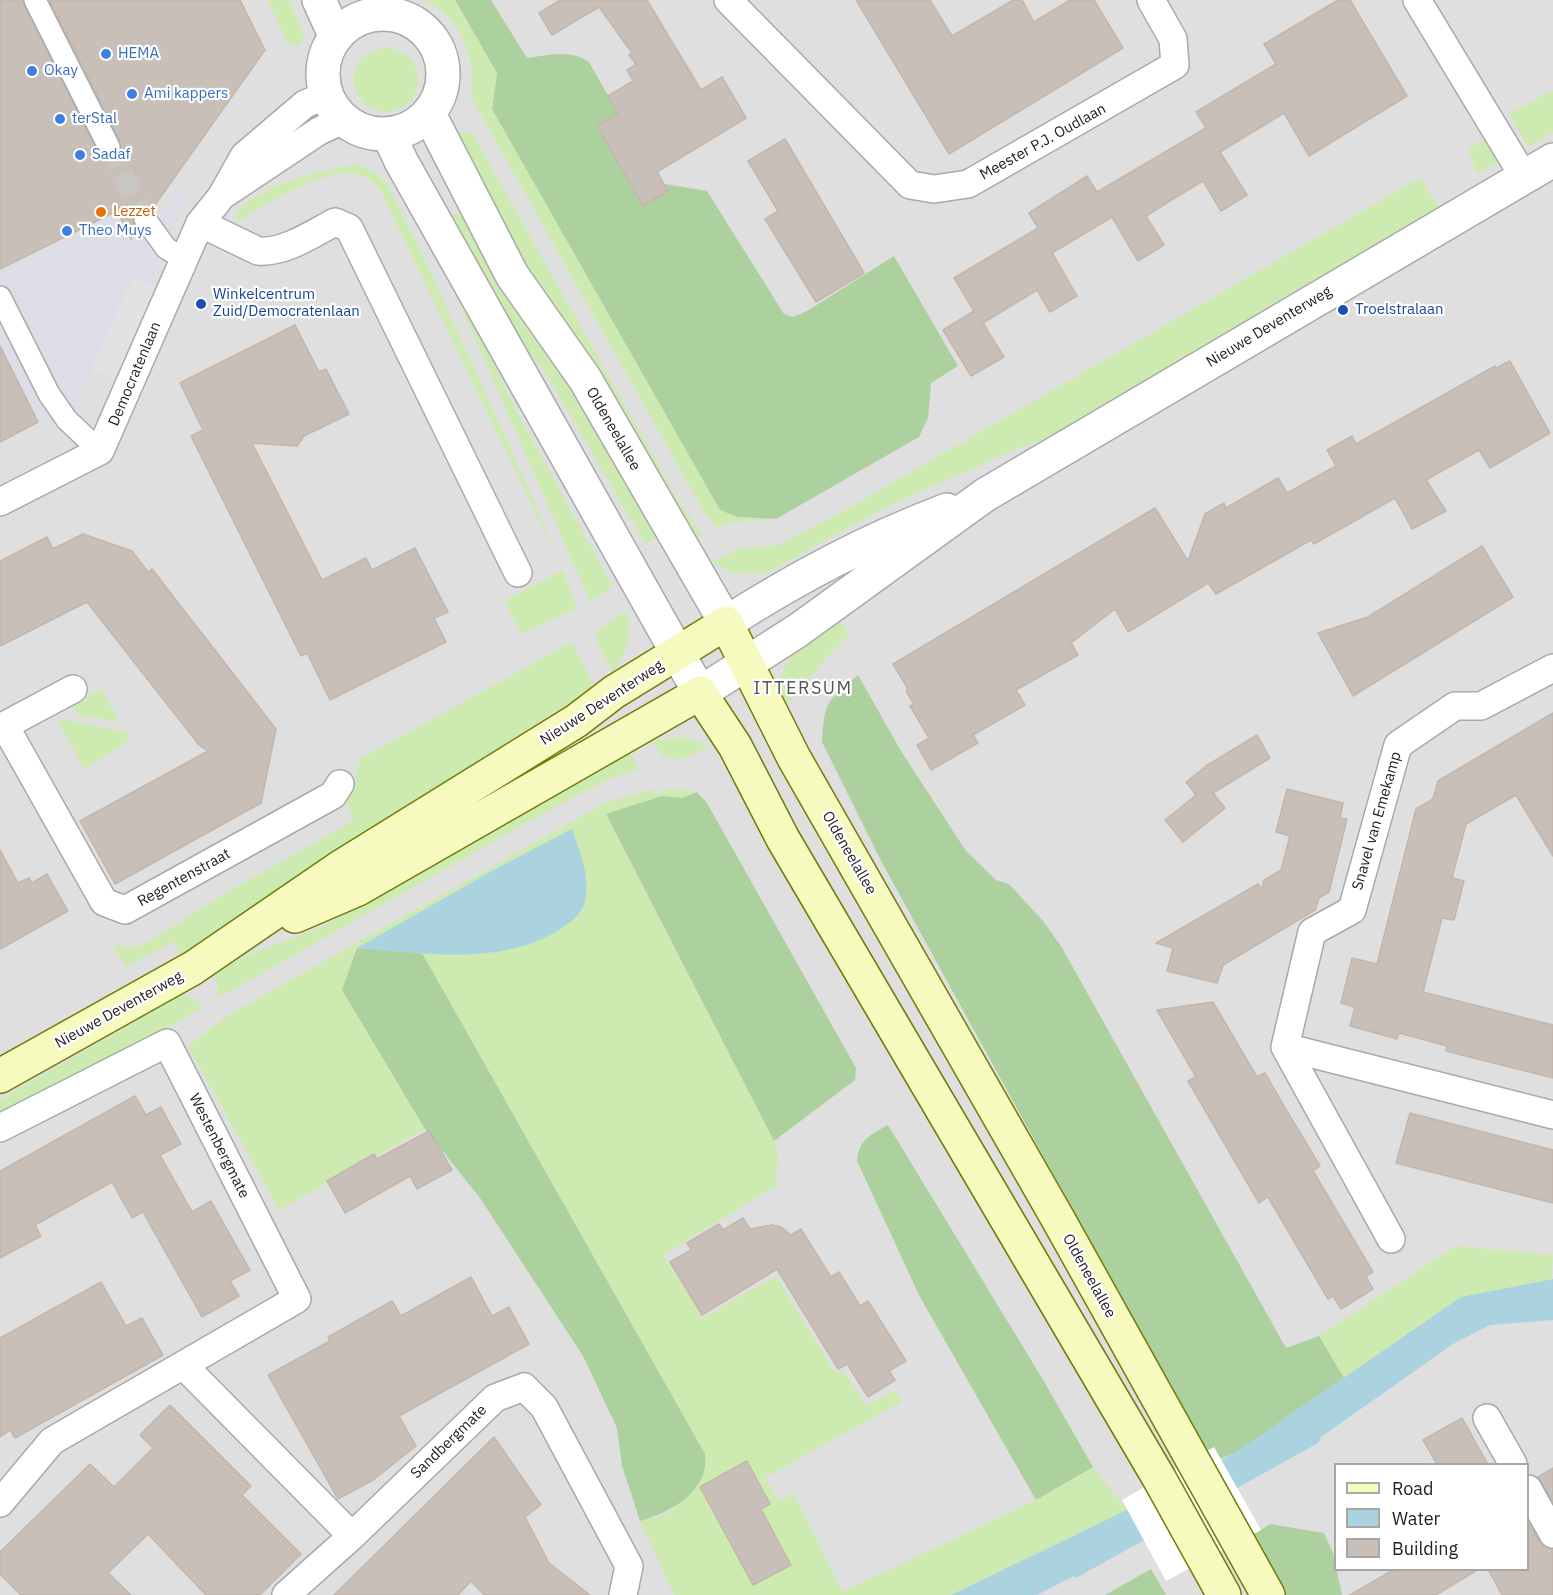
<!DOCTYPE html>
<style>
body{margin:0}
#map{position:relative;width:1553px;height:1595px;overflow:hidden;background:#f2efe9;font-family:"IBM Plex Sans",sans-serif}
canvas{display:block}
.legend{position:absolute;left:1334px;top:1463px;width:195px;height:108px;box-sizing:border-box;background:#fff;border:2px solid #a7a7a7;margin:0;padding:8px 10px;list-style:none;font-size:18px;color:#222}
.legend li{display:flex;align-items:center;gap:12px;height:30px}
.legend b{width:30px;border:2px solid #a7a7a7}
</style>
<div id="map">
<canvas width="1553" height="1595"></canvas>
<ul class="legend">
<li><b style="height:8px;background:#f7fabf"></b>Road</li>
<li><b style="height:16px;background:#aad3df"></b>Water</li>
<li><b style="height:16px;background:#c7bfb8"></b>Building</li>
</ul>
</div>
<script>
const ctx = document.querySelector('canvas').getContext('2d');
ctx.lineJoin = 'round';
function paint(path, color) {
  ctx.fillStyle = color;
  ctx.fill(path, 'evenodd');
}
function trace(path, color, width, dash) {
  ctx.strokeStyle = color;
  ctx.lineWidth = width;
  ctx.lineCap = dash ? 'butt' : 'round';
  ctx.setLineDash(dash || []);
  ctx.stroke(path);
}
function write(font, color, halo, rows, align = 'center') {
  ctx.font = font + ' "IBM Plex Sans",sans-serif';
  ctx.lineWidth = 4.5;
  ctx.setLineDash([]);
  ctx.textBaseline = 'middle';
  ctx.strokeStyle = halo;
  ctx.fillStyle = color;
  for (const [text, x, y, turn = 0] of rows) {
    ctx.save();
    ctx.translate(x, y);
    ctx.rotate((+turn || 0) * Math.PI / 180);
    ctx.textAlign = isNaN(turn) ? turn : align;
    if (halo) ctx.strokeText(text, 0, 0);
    ctx.fillText(text, 0, 0);
    ctx.restore();
  }
}
const residential = new Path2D(`
 M0 0H1553V1595H0ZM1336 1464H1528V1570H1336Z`);
const grass = new Path2D(`
 M268 0H289L304 36 299 46 287 43Z
 M424 0H454L497 73 492 109 720 510 759 519H776L728 523 717 528 704 512 471 97C476 59 463 18 424 0Z
 M354 80a32 32 0 1 1 64 0a32 32 0 1 1-64 0Z
 M1553 90V132L1528 147 1509 114Z
 M459 131 472 133 676 496 702 535 691 544 541 297 452 142Z
 M1490 135 1502 159 1477 174 1468 150Z
 M359 164 376 174 388 186 420 249 525 480 573 595 576 609 521 634 504 601 563 570 380 190C376 187 371 180 366 178 331 160 269 204 238 221L236 212C269 181 315 172 359 164Z
 M1420 178 1441 210 1063 434 1022 447 888 506 765 574 734 573 711 562 739 549 778 545 833 517Z
 M466 210 551 347 659 536 645 544 548 377 495 306 446 218Z
 M455 284 517 412 613 587 590 601 455 293Z
 M626 611C632 635 628 653 613 673L596 642 598 630Z
 M837 616 850 635C823 656 810 684 783 707 770 659 805 643 837 616Z
 M572 642 593 683 574 711 181 956 174 942 126 967 112 945 136 947 146 943 226 893 353 821 346 799 354 792 360 759Z
 M102 689 119 722 78 715 72 705Z
 M61 719 127 732 130 740 84 769 58 721Z
 M677 737 693 739 709 747 681 760 662 756 652 741Z
 M629 751 639 769 605 781 530 821 219 998 215 974 245 956 324 926Z
 M652 789 656 793 672 789 697 792 682 798 662 796 606 815 774 1141 778 1155 776 1186 663 1255 703 1318 776 1276 835 1373 844 1372 867 1406 896 1390 901 1402 764 1478 779 1501 794 1494 842 1592 1036 1500 1093 1467 1127 1510 951 1595H674L640 1521C647 1519 657 1518 663 1515 682 1504 708 1476 705 1454L422 953 494 952 587 882 572 829 497 868 357 948 342 990 425 1129 279 1210 188 1046 227 1016 605 803Z
 M183 994 196 1000 202 1008 0 1121V1100Z
 M1456 1246 1553 1255 1551 1280 1461 1297 1344 1378 1319 1336Z`);
const forest = new Path2D(`
 M455 0H491L527 58C548 55 570 49 589 62L658 183 707 191 784 314 793 317 807 311 894 256 958 366 931 383 928 418 919 437 776 519 738 517 720 510 492 109 497 73Z
 M858 675 901 751 966 851 996 880 1009 884 1043 921 1061 946 1286 1348 1319 1336 1344 1378 1236 1452 1220 1459 1205 1451 880 859 822 742C824 701 828 700 858 675Z
 M697 792 707 803 856 1068 855 1080 774 1141 606 814 662 796 682 798Z
 M357 948 422 953 705 1454C710 1491 670 1513 640 1521L622 1466 617 1428 583 1356 480 1198 425 1129 342 990Z
 M888 1125 1042 1378 1093 1467 1036 1500 920 1297 857 1161C859 1139 870 1135 888 1125Z
 M1270 1524 1324 1533 1333 1553 1342 1595H1281L1249 1537Z
 M1151 1569 1166 1595H1105Z`);
const parking = new Path2D(`
 M132 277 156 286 115 380 90 370Z`);
const plaza = new Path2D(`
 M179 193 186 199 150 284 132 278 90 370 75 413 56 429 49 417 38 422 0 346V257L116 210 131 239 151 228 165 213Z`);
const water = new Path2D(`
 M572 829C580 853 592 879 584 905 581 913 573 920 566 925 509 967 424 954 357 948L497 868Z
 M1553 1279V1320L1490 1325 1453 1344 1321 1437 1318 1443 1076 1578 1074 1576 1037 1595H951L1127 1510 1236 1452 1461 1297Z`);
const pier = new Path2D(`
 M1214 1447 1261 1530 1166 1581 1122 1500Z`);
const building = new Path2D(`
 M0 0H22L98 153 109 160 120 153V141L49 0H240L265 50 152 209 143 206 134 213 132 221 137 230 131 239 117 211 0 269Z
 M560 0H647L701 90 722 77 746 118 657 172 668 191 643 206 597 126 618 113 608 96 633 81 627 70 636 64 629 55 632 53 599 7 552 35 539 13Z
 M856 0H930L952 36 1013 0H1022L1034 22 1070 0H1094L1123 48 949 154Z
 M1338 0H1350L1407 96 1309 156 1284 113 1220 152 1247 195 1221 211 1203 181 1173 199 1146 216 1164 245 1138 261 1112 217 1052 253 1077 296 1050 312 1037 290 983 323 1004 357 971 376 943 330 974 311 954 278 1038 228 1029 213 1087 176 1097 192 1206 128 1196 112 1276 64 1264 44Z
 M785 139 864 273 816 302 765 219 778 211 748 161Z
 M295 325 319 372 326 369 349 414 304 436 297 446 252 443 322 580 366 558 372 570 415 548 448 612 434 618 446 642 330 700 307 653 301 656 191 436 203 430 180 383Z
 M0 346 38 422 0 442Z
 M1510 361 1550 433 1490 468 1479 450 1426 480 1446 511 1412 529 1395 498 1314 544 1311 540 1216 594 1208 583 1128 632 1115 609 1071 643 1078 655 1016 690 1025 705 973 735 978 743 931 770 917 745 929 738 910 706 914 704 906 691 908 689 893 664 1155 508 1188 561 1205 514 1224 503 1226 508 1278 478 1287 493 1336 466 1327 450 1352 436 1356 444 1495 366 1496 368Z
 M83 534 132 551 148 572 152 569 276 729 261 803 115 884 80 821 208 751 199 745 87 602 0 646V561L47 537 53 549Z
 M1482 546 1513 597 1353 696 1318 633 1368 617Z
 M1553 713V856L1516 795 1466 824 1452 878 1464 881 1454 920 1442 918 1423 992 1553 1025V1078L1446 1051 1447 1046 1399 1033 1397 1039 1350 1026 1355 1007 1341 1003 1352 958 1377 964 1416 809 1433 799 1438 781Z
 M1257 735 1270 758 1213 793 1225 808 1183 842 1165 820 1196 795 1186 782 1206 766Z
 M1287 789 1343 803 1340 818 1347 819 1329 892 1319 898 1315 910 1223 965 1217 983 1167 971 1173 948 1156 943 1258 884 1262 889 1264 880 1281 870 1290 836 1276 832Z
 M0 850 18 883 29 878 32 883 47 874 68 911 0 949Z
 M1213 1002 1257 1077 1265 1073 1284 1106 1320 1166 1313 1171 1373 1272 1366 1277 1373 1289 1341 1309 1333 1296 1328 1299 1268 1197 1259 1203 1188 1081 1196 1077 1157 1010Z
 M135 1096 146 1115 161 1107 181 1144 160 1155 192 1212 211 1201 250 1270 230 1281 239 1296 202 1317 143 1212 132 1218 112 1182 35 1225 41 1236 0 1258V1171Z
 M1410 1113 1553 1150V1203L1396 1163Z
 M429 1131 452 1170 417 1189 410 1176 345 1213 327 1181 374 1154 377 1159Z
 M743 1218 750 1229 772 1225 781 1227 791 1235 801 1229 831 1277 839 1272 860 1306 868 1301 906 1361 889 1371 895 1380 868 1397 847 1364 838 1369 777 1269 702 1315 670 1262 691 1250 687 1243 719 1224 723 1230Z
 M471 1277 492 1316 509 1307 529 1344 399 1416 416 1446 373 1480 338 1499 268 1375 330 1341 328 1337 392 1301 401 1316Z
 M101 1282 126 1326 142 1318 163 1355 15 1438 10 1430 0 1437V1338Z
 M170 1405 251 1486 242 1495 301 1554 260 1595H206L148 1534 108 1573 131 1595H21L0 1574V1552L90 1464 114 1487 153 1448 140 1435Z
 M1462 1418 1476 1443 1488 1464H1437L1423 1440Z
 M494 1437 541 1505 525 1517 549 1563 590 1595H484L471 1581 458 1595H334Z
 M747 1461 770 1504 761 1509 791 1565 753 1585 700 1487Z
 M1553 1468V1502L1538 1477Z
 M1527 1521 1540 1542 1553 1550V1595H1502L1488 1569H1527Z
 M1395 1569H1479L1436 1595H1350Z`);
const pedestrianTunnel = new Path2D(`
 M109 147 145 219`);
const pedestrian = new Path2D(`
 M35 0 109 147
 M145 219 166 248 184 259
 M0 297 49 394 67 420 100 451`);
const minor = new Path2D(`
 M728 0 910 185 934 189 968 184 1175 65 1173 39 1151 0
 M1417 0 1524 177
 M226 193 319 131 343 120
 M200 223 258 251C285 253 312 234 335 222L349 228 518 573
 M0 502 100 451 200 223 221 197 244 156 305 104 324 96
 M1553 668 1481 706H1455L1398 745 1352 910 1312 932 1285 1047 1553 1115
 M5 726 104 902 125 910 333 795 340 784
 M0 728 73 689
 M1285 1047 1391 1239
 M0 1128 167 1043 297 1299 52 1441 0 1503
 M184 1366 352 1536
 M1487 1418 1513 1464
 M1528 1489 1553 1534
 M286 1595 352 1536 495 1398 524 1387 544 1407 629 1566 623 1595`);
const tertiary = new Path2D(`
 M319 0 335 35
 M323 74a60 60 0 1 1 120 0a60 60 0 1 1-120 0Z
 M429 114 512 275 585 379 726 623C798 577 866 541 947 510
 M389 135 401 161 700 693 797 631 985 495 1553 160`);
const secondary = new Path2D(`
 M295 916 358 889 700 693 735 746 783 839 1159 1478 1224 1595
 M0 1076 193 968 339 868 576 721 614 692 726 623 794 758 1058 1219 1268 1595`);
const markers = [
 [106,54,6,"#3f7fe0"],
 [32,71,6,"#3f7fe0"],
 [132,94,6,"#3f7fe0"],
 [60,119,6,"#3f7fe0"],
 [80,155,6,"#3f7fe0"],
 [101,212,6,"#e8710a"],
 [67,231,6,"#3f7fe0"],
 [201,304,6,"#1a4fb4"],
 [1343,310,6,"#1a4fb4"]
];
const shopNames = [
 ["HEMA",118,54],
 ["Okay",44,71],
 ["Ami kappers",144,94],
 ["terStal",72,119],
 ["Sadaf",92,155],
 ["Theo Muys",79,231]
];
const streetNames = [
 ["Meester P.J. Oudlaan",1043,142,-29],
 ["Nieuwe Deventerweg",1269,327,-31],
 ["Democratenlaan",135,374,-67],
 ["Oldeneelallee",613,429,60],
 ["Nieuwe Deventerweg",602,703,-33],
 ["Snavel van Emekamp",1377,821,-74],
 ["Oldeneelallee",849,853,60],
 ["Regentenstraat",184,878,-29],
 ["Nieuwe Deventerweg",119,1010,-29],
 ["Westenbergmate",219,1146,63],
 ["Oldeneelallee",1089,1276,61],
 ["Sandbergmate",449,1442,-44]
];
const foodNames = [
 ["Lezzet",113,212]
];
const transitNames = [
 ["Winkelcentrum",213,295],
 ["Zuid/Democratenlaan",213,312],
 ["Troelstralaan",1355,310]
];
const quarterNames = [
 ["ITTERSUM",803,689]
];
paint(residential, '#e0dfdf');
paint(grass, '#cdebb0');
paint(forest, '#add19e');
paint(parking, '#e2e2e2');
paint(plaza, '#dddde8');
paint(water, '#aad3df');
paint(pier, '#fff');
paint(building, '#c7bfb8');
trace(building, '#c4b6ab', 1.5);
trace(pedestrianTunnel, '#c8c6c1', 21, [21, 10]);
trace(pedestrian, '#a9a9a9', 24);
trace(minor, '#a9a9a9', 30);
trace(tertiary, '#a9a9a9', 36);
trace(secondary, '#707d05', 36);
trace(pedestrian, '#fff', 21);
trace(minor, '#fff', 27);
trace(tertiary, '#fff', 33);
trace(secondary, '#f7fabf', 33);
for (const [x, y, r, color] of markers) {
  const dot = new Path2D();
  dot.arc(x, y, r, 0, 2 * Math.PI);
  ctx.fillStyle = color;
  ctx.fill(dot);
  trace(dot, '#fff', 2);
}
write('15px', '#366cbe', '#fff', shopNames, 'left');
write('15px', '#222', '#fff', streetNames);
write('15px', '#c56008', '#fff', foodNames, 'left');
write('15px', '#164399', '#fff', transitNames, 'left');
ctx.letterSpacing = '1.5px';
write('18px', '#555', '#fff', quarterNames);
ctx.letterSpacing = '0px';
</script>
